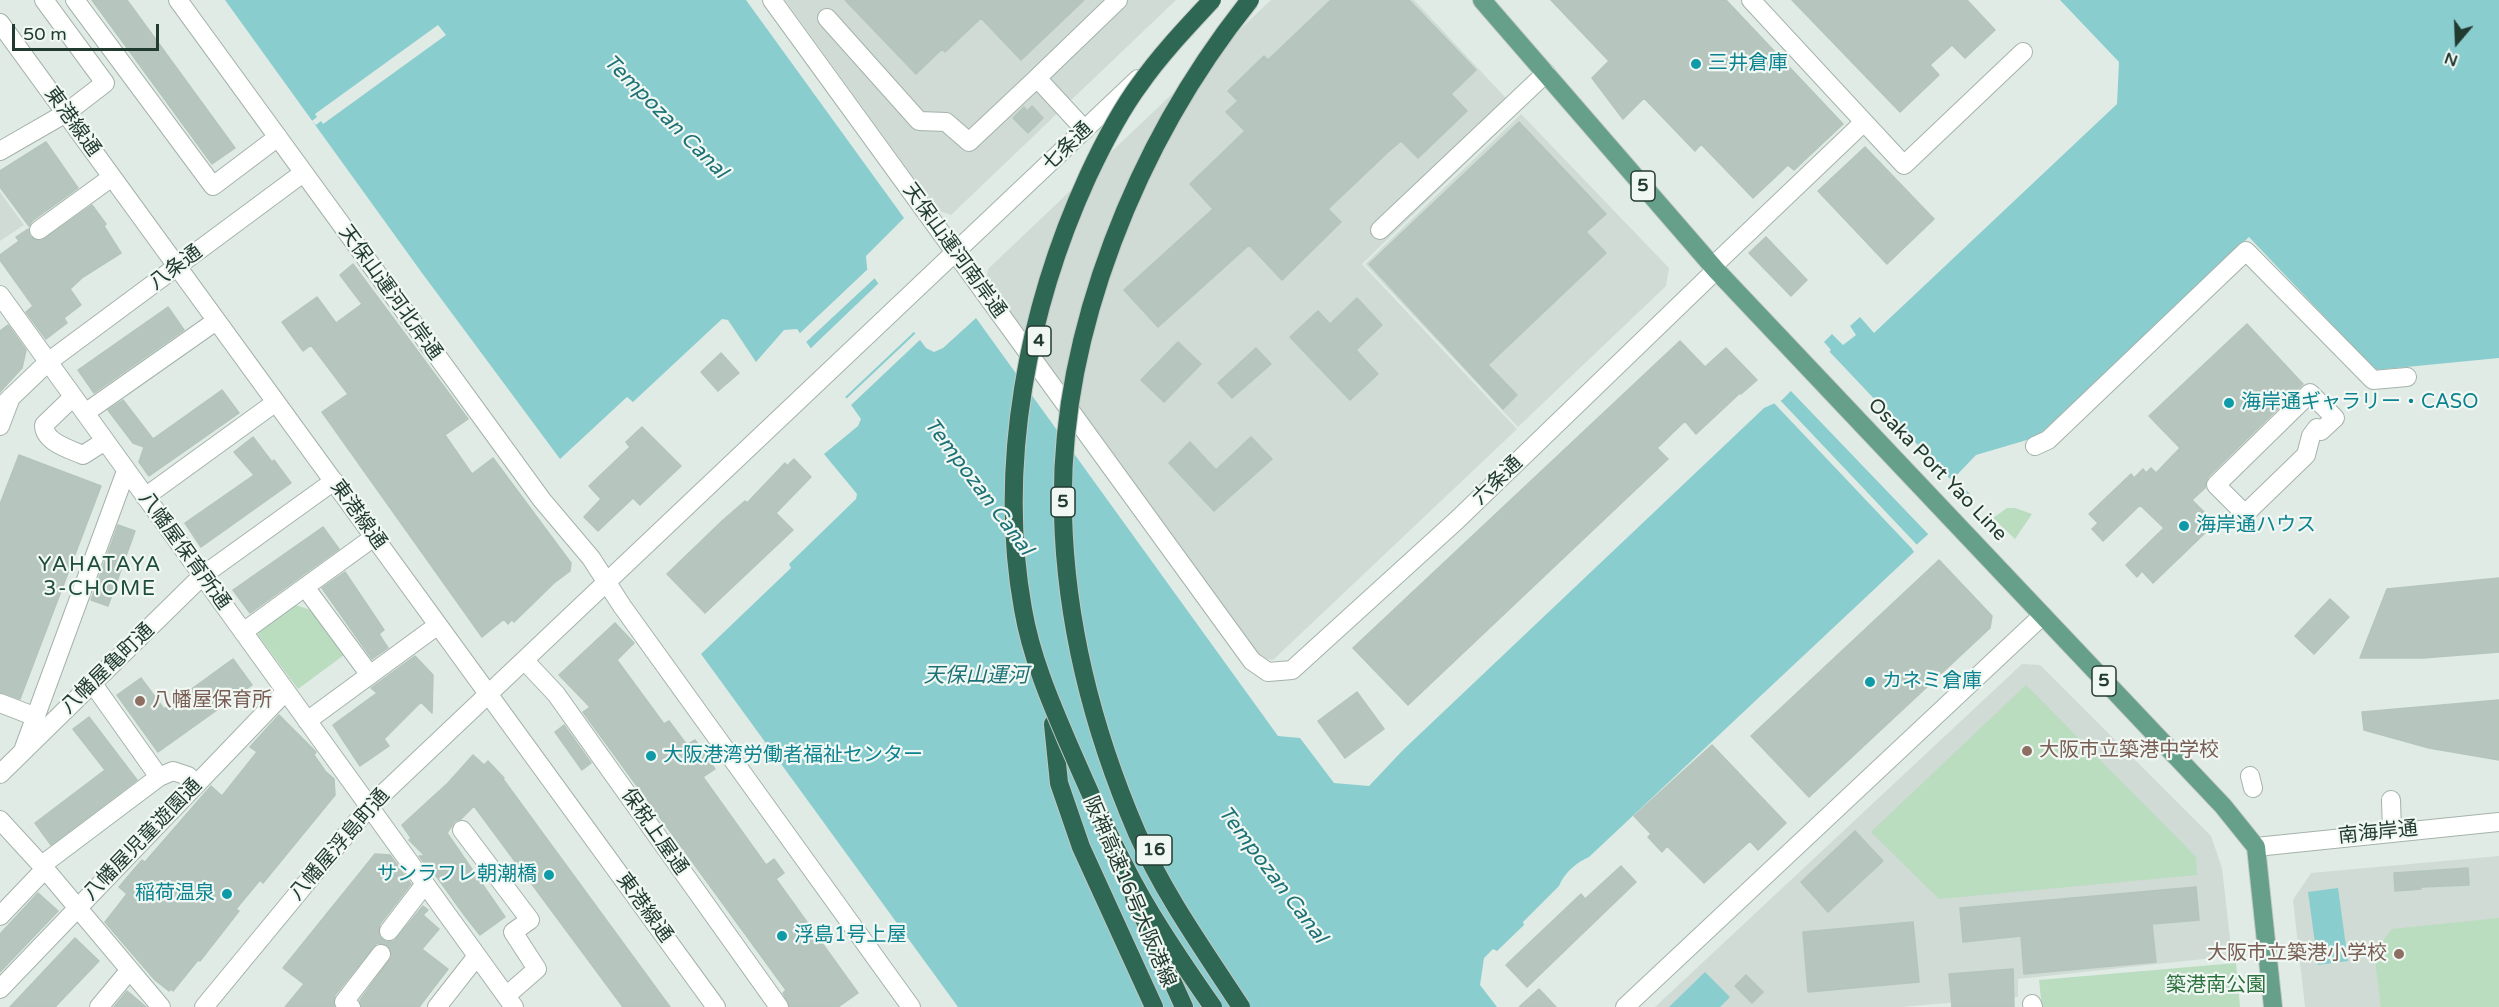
<!DOCTYPE html>
<meta charset="utf-8">
<style>
body{margin:0}
#map{position:relative;width:2499px;height:1007px;overflow:hidden;background:#e1ebe5;font-family:"Varela Round",sans-serif}
canvas{display:block}
.north{position:absolute;left:2427px;top:12px;width:60px;height:60px;-webkit-text-stroke:4px #f1f8f4;paint-order:stroke;rotate:199deg;font-size:16px;font-weight:700;line-height:24px;text-align:center;color:#223b31}
.north::after{content:'';display:block;margin:auto;width:21px;height:27px;background:#223b31;clip-path:polygon(50% 0,100% 100%,50% 72%,0 100%)}
.scale{position:absolute;left:12px;top:24px;width:147px;height:27px;box-sizing:border-box;border:3px solid #223b31;border-top:0;padding-left:8px;font-size:18px;line-height:21px;white-space:nowrap;color:#223b31;-webkit-text-stroke:4px #f1f8f4;paint-order:stroke}
</style>
<div id="map">
<canvas width="2499" height="1007"></canvas>
<div class="north">N</div>
<div class="scale">50 m</div>
</div>
<script>
const ctx = document.querySelector('canvas').getContext('2d');
ctx.lineJoin = 'round';
function paint(path, color) {
  ctx.fillStyle = color;
  ctx.fill(path, 'evenodd');
}
function trace(path, color, width, dash) {
  ctx.strokeStyle = color;
  ctx.lineWidth = width;
  ctx.lineCap = dash ? 'butt' : 'round';
  ctx.setLineDash(dash || []);
  ctx.stroke(path);
}
function write(font, color, halo, rows, align = 'center') {
  ctx.font = font + ' "Varela Round","Noto Sans JP",sans-serif';
  ctx.lineWidth = 4.5;
  ctx.setLineDash([]);
  ctx.textBaseline = 'middle';
  ctx.strokeStyle = halo;
  ctx.fillStyle = color;
  for (const [text, x, y, turn = 0] of rows) {
    ctx.save();
    ctx.translate(x, y);
    ctx.rotate((+turn || 0) * Math.PI / 180);
    ctx.textAlign = isNaN(turn) ? turn : align;
    if (halo) ctx.strokeText(text, 0, 0);
    ctx.fillText(text, 0, 0);
    ctx.restore();
  }
}
const built = new Path2D(`
 M785 0H1176L951 215 937 210Z
 M1271 0H1414L1519 112 1362 264 1517 429 1273 660 1260 658 986 281 988 269Z
 M1521 114 1669 268 1666 286 1518 427 1365 264Z
 M0 192 24 225 0 241Z
 M2022 664 2040 665 2211 836 2222 868 2232 956 2018 979V997L1901 1007H1655Z
 M2499 856V1007H2305L2293 900 2311 873Z`);
const green = new Path2D(`
 M2007 508H2015L2032 514 2015 539 1993 518Z
 M292 604 311 610 344 655 298 689 258 635 262 626Z
 M2026 685 2196 857 2197 875 1939 899 1871 832Z
 M2499 918V1007H2381L2374 952 2392 929Z
 M2236 963 2240 1007H2042L2039 980Z`);
const water = new Path2D(`
 M225 0H746L904 218 866 256 867 268 926 348 934 352 943 348 976 318 1278 736 1300 738 1334 783 1369 786 1403 750 1764 408 1782 400 1831 350 1824 342 1832 334 1843 345 1856 335 1850 326 1860 317 1874 333 2117 104 2119 62 2060 0H2499V358L2375 370 2249 237 2037 437 1976 455 1954 478 1971 495 1912 549 1914 552 1589 857C1577 862 1564 873 1559 886L1523 922 1524 925 1497 951 1493 949 1484 958 1480 985 1497 1007H958L701 654 791 568 789 564 856 499 857 494 824 454 858 426 861 419 797 329 784 330 756 362 728 320 722 319 633 402 627 397 560 459 422 273Z
 M2338 888 2348 961 2318 965 2308 892Z
 M1705 972 1730 997 1720 1007H1669Z`);
const pier = new Path2D(`
 M438 25 446 35 323 124 321 121 316 125 312 121 317 117 315 114Z
 M870 267 877 276 804 344 798 335Z
 M881 281 916 330 844 398 809 350Z
 M917 332 922 338 850 406 845 400Z
 M1827 349 1970 500 1930 536 1789 389Z
 M1778 398 1919 547 1916 550 1917 554 1772 401Z`);
const building = new Path2D(`
 M92 0H127L235 148 212 164Z
 M845 0H1084L1021 60 981 18 945 52 942 49 916 74Z
 M1331 0H1409L1476 70 1451 94 1467 111 1418 158 1401 141 1388 152 1328 209 1341 222 1282 280 1249 245 1158 327 1124 290 1213 209 1190 184 1245 131 1226 112 1238 101 1228 91 1264 56 1268 60Z
 M1551 0H1726L1843 124 1794 170 1788 165 1753 198 1701 144 1695 151 1644 98 1623 119 1592 78 1609 61Z
 M1792 0H1967L1995 30 1965 58 1952 45 1930 65 1939 75 1900 112Z
 M1032 106 1043 118 1028 133 1013 118 1024 107 1027 111Z
 M1519 122 1606 214 1586 232 1606 253 1488 365 1517 395 1503 409 1369 264Z
 M46 142 78 188 32 221 29 226 0 187V171Z
 M1865 147 1934 219 1887 264 1818 191Z
 M92 205 106 224 104 226 121 253 83 277 70 289 81 305 64 318 67 323 46 339 26 312 33 306 0 260V255L19 241 16 237 28 229 30 237 41 241Z
 M1766 237 1807 280 1791 296 1749 253Z
 M353 264 468 419 445 435 472 474 493 458 571 563 570 571 554 583 514 622 512 619 508 624 504 619 482 637 322 412 348 394 311 345 303 351 282 322 317 297 336 323 362 304 340 275Z
 M1357 298 1382 325 1356 350 1378 374 1350 400 1290 337 1318 311 1330 324Z
 M168 307 184 330 94 393 78 370Z
 M2247 324 2303 384 2208 477 2205 488 2192 500 2205 513 2200 518 2205 523 2200 528 2205 533 2153 583 2142 571 2137 577 2126 565 2164 528 2140 505 2103 541 2092 529 2098 523 2089 514 2131 474 2134 478 2143 469 2146 473 2151 468 2156 473 2180 448 2149 416Z
 M8 325 26 350 22 368 0 392V331Z
 M1680 341 1705 367 1726 348 1757 380 1741 394 1740 393 1696 434 1685 421 1657 448 1668 459 1408 705 1353 648Z
 M1178 342 1201 364 1164 402 1141 380Z
 M1256 348 1271 364 1232 398 1218 383Z
 M721 353 739 373 718 391 701 372Z
 M222 390 239 413 149 476 139 462 144 447 133 443 108 410 123 400 153 439Z
 M642 427 681 466 640 505 633 498 598 531 584 517 601 499 589 486 630 447 626 442Z
 M253 437 272 462 274 460 291 483 201 547 185 523 254 475 234 452Z
 M1251 437 1272 459 1214 511 1169 463 1190 442 1216 470Z
 M19 455 101 486 20 699 0 692V504Z
 M794 459 811 477 776 513 793 530 705 613 667 574 722 521 745 501 747 503 785 463 787 466Z
 M118 525 135 531 108 606 91 600Z
 M323 527 339 549 250 613 233 590Z
 M1939 560 1992 616 1990 628 1809 797 1751 736Z
 M345 572 384 630 379 634 388 648 372 659 322 588Z
 M2499 578V652L2423 658H2360L2387 589Z
 M2330 599 2349 617 2314 654 2295 636Z
 M615 623 634 643 617 660 664 724 669 721 687 745 695 740 715 769 703 777 766 865 774 859 784 873 776 879 858 993 838 1007H790L783 993 786 990 583 712 590 707 559 675Z
 M415 656 433 675 432 713 421 702 384 739 389 746 360 766 333 725 377 693 371 688Z
 M233 659 252 685 158 752 117 695 141 678 164 709Z
 M1357 692 1384 729 1345 758 1318 721Z
 M2499 700V760L2429 748 2364 730 2362 712Z
 M279 715 316 752 314 755 325 771 334 779 335 795 263 883 260 880 236 909 239 911 200 961 198 960 173 991 171 989 169 991 155 980 105 922 127 894 119 887 142 860 145 862 211 786 222 796 257 752 250 747Z
 M89 717 137 780 51 845 35 823 105 770 73 729Z
 M564 725 591 763 582 770 555 732Z
 M1712 745 1786 823 1758 850 1750 841 1704 883 1667 846 1662 852 1648 837 1651 834 1634 816Z
 M473 755 484 765 488 761 504 778 503 779 670 1007H623L474 806 461 819 455 821 447 833 505 917 480 935 465 916 429 866 428 868 419 856H425L409 840 411 838 402 825 448 783Z
 M1855 831 1883 861 1828 912 1801 882Z
 M375 854 390 855 411 884 380 924 379 936 387 942 394 941 423 906 428 910 423 915 439 929 422 949 448 969 419 1007H362L360 1000 392 956 388 946 377 943 335 995 334 1007H285L304 984 283 968Z
 M1621 866 1636 882 1527 987 1506 965 1581 894 1585 899Z
 M2468 868 2469 885 2421 887V889L2395 891 2394 873Z
 M2196 887 2199 920 2152 924 2156 962 2024 974 2021 936 1963 942 1960 908Z
 M38 893 58 911 0 972V934Z
 M1913 922 1919 982 1808 992 1803 932Z
 M75 938 99 961 55 1007H10Z
 M2013 969 2014 1007H1952L1949 974Z
 M1746 975 1763 992 1752 1003 1735 986Z
 M1539 989 1556 1007H1519Z
 M127 991 146 1007H114Z`);
const minor = new Path2D(`
 M75 0 213 186 278 137
 M178 0 542 500 591 558 622 606 911 1007
 M772 0 1252 661 1268 672 1292 670 1457 520 1716 270
 M1751 0 1904 165 2023 52
 M827 18 919 121 946 122 969 142 1037 78
 M0 23 716 1007
 M1085 130 1037 78 1118 0
 M0 151 66 113 105 83 44 0
 M39 230 112 177
 M1380 230 1546 73
 M1713 266 1864 122
 M0 295 514 1007
 M2310 393 2335 418 2321 431 2317 428 2311 436 2306 455 2245 514 2216 485Z
 M73 397 44 425C44 442 69 449 83 455L105 441
 M0 408 48 362 303 173
 M85 413 216 321
 M0 426 11 397
 M2035 446 2048 440 2246 251 2373 380 2407 377
 M145 497 276 402
 M305 587 370 675
 M243 632 374 537
 M525 661 556 694 779 1007
 M93 684 159 777
 M0 703 36 717
 M307 721 438 625
 M24 748 126 471
 M0 774 202 576 334 481
 M2250 776 2253 788
 M2391 800 2392 831
 M0 820 45 869 161 1007
 M462 830 530 920 513 932 537 969 506 996
 M2256 847 2499 822
 M42 865 159 777 173 771 188 776 197 784
 M0 916 45 869
 M389 931 425 884
 M0 989 286 691
 M2032 1004 2033 1007
 M99 1007 129 971
 M204 1007 369 807 1138 79
 M351 1007 344 1002 381 954
 M437 1007 477 956
 M1625 1007 2042 616`);
const major = new Path2D(`
 M1482 0 1716 270 2223 806 2256 847 2273 1007`);
const highway = new Path2D(`
 M1053 724 1059 783 1081 847 1154 1007
 M1134 897 1184 1007`);
const highwayBridge = new Path2D(`
 M1212 0C1187 27 1161 54 1140 84 1119 112 1103 144 1088 176 1028 307 997 465 1023 609 1031 656 1050 701 1069 745 1094 802 1119 861 1152 915 1171 946 1192 977 1213 1007
 M1241 1007C1204 950 1165 896 1137 833 1094 733 1066 625 1063 515 1058 334 1138 140 1250 0`);
const markers = [
 [1696,64,6,"#0f9aa8"],
 [2229,403,6,"#0f9aa8"],
 [2184,526,6,"#0f9aa8"],
 [1870,682,6,"#0f9aa8"],
 [140,701,6,"#8d6e63"],
 [2027,751,6,"#8d6e63"],
 [651,756,6,"#0f9aa8"],
 [549,875,6,"#0f9aa8"],
 [227,894,6,"#0f9aa8"],
 [782,936,6,"#0f9aa8"],
 [2399,954,6,"#8d6e63"]
];
const shields = [
 [1643,186,24],
 [1039,341,24],
 [1063,502,24],
 [2104,681,24],
 [1154,850,36]
];
const shieldNames = [
 ["5",1643,186],
 ["4",1039,341],
 ["5",1063,502],
 ["5",2104,681],
 ["16",1154,850]
];
const cultureNames = [
 ["三井倉庫",1708,64],
 ["海岸通ギャラリー・CASO",2241,403],
 ["海岸通ハウス",2196,526],
 ["カネミ倉庫",1882,682],
 ["大阪港湾労働者福祉センター",663,756],
 ["サンラフレ朝潮橋",537,875,"right"],
 ["稲荷温泉",215,894,"right"],
 ["浮島1号上屋",794,936]
];
const streetNames = [
 ["東港線通",72,122,54],
 ["七条通",1068,147,-44],
 ["天保山運河南岸通",954,251,54],
 ["八条通",176,268,-37],
 ["天保山運河北岸通",390,293,54],
 ["Osaka Port Yao Line",1937,470,46],
 ["六条通",1498,481,-44],
 ["東港線通",358,515,54],
 ["八幡屋保育所通",184,551,54],
 ["八幡屋亀町通",108,669,-44],
 ["保税上屋通",654,832,55],
 ["南海岸通",2378,833,-6],
 ["八幡屋児童遊園通",143,840,-46],
 ["八幡屋浮島町通",340,845,-49],
 ["阪神高速16号大阪港線",1129,892,67],
 ["東港線通",644,908,54]
];
const educationNames = [
 ["八幡屋保育所",152,701],
 ["大阪市立築港中学校",2039,751],
 ["大阪市立築港小学校",2387,954,"right"]
];
const parkNames = [
 ["築港南公園",2216,986]
];
const waterNames = [
 ["Tempozan Canal",665,117,45],
 ["Tempozan Canal",978,487,53],
 ["天保山運河",976,676],
 ["Tempozan Canal",1272,875,53]
];
const neighbourhoodNames = [
 ["YAHATAYA",100,565],
 ["3-CHOME",100,589]
];
paint(built, '#cfdbd4');
paint(green, '#badcbf');
paint(water, '#8acdcf');
paint(pier, '#e1ebe5');
paint(building, '#b6c6be');
trace(building, '#b4c5bc', 1.5);
trace(minor, '#a4b3ab', 20);
trace(major, '#c1c8c5', 20);
trace(highway, '#c1c8c5', 20);
trace(minor, '#fff', 18);
trace(major, '#67a08a', 18);
trace(highway, '#2e6754', 18);
trace(highwayBridge, '#c1c8c5', 20, []);
trace(highwayBridge, '#2e6754', 18);
for (const [x, y, r, color] of markers) {
  const dot = new Path2D();
  dot.arc(x, y, r, 0, 2 * Math.PI);
  ctx.fillStyle = color;
  ctx.fill(dot);
  trace(dot, '#f1f8f4', 2);
}
for (const [x, y, w] of shields) {
  const box = new Path2D();
  box.roundRect(x - w / 2, y - 15, w, 30, 4.5);
  ctx.fillStyle = '#f1f8f4';
  ctx.fill(box);
  trace(box, '#223b31', 1.5);
}
write('bold 18px', '#223b31', null, shieldNames);
write('20px', '#0d838f', '#f1f8f4', cultureNames, 'left');
write('20px', '#223b31', '#f1f8f4', streetNames);
write('20px', '#785e54', '#f1f8f4', educationNames, 'left');
write('20px', '#2d713f', '#f1f8f4', parkNames);
write('italic 21px', '#1e7276', '#f1f8f4', waterNames);
ctx.letterSpacing = '1.5px';
write('21px', '#1e4d3c', '#f1f8f4', neighbourhoodNames);
ctx.letterSpacing = '0px';
</script>
